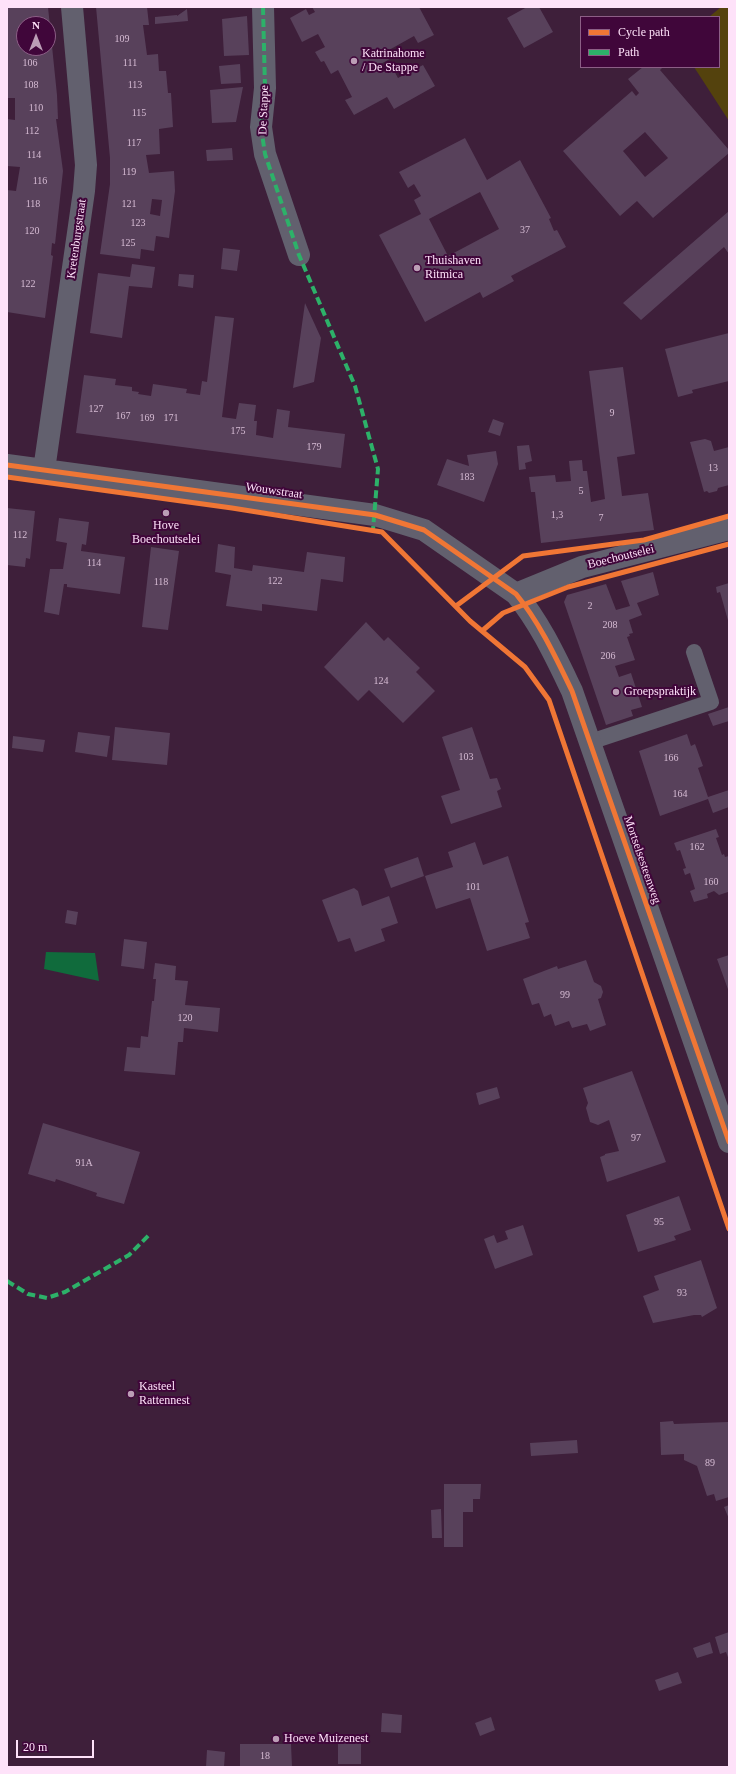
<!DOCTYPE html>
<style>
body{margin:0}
#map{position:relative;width:736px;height:1774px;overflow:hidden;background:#3e1f3a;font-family:"Times New Roman",serif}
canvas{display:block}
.frame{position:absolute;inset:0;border:8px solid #fee2f9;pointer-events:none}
.legend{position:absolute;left:580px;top:16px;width:140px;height:52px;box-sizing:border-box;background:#40063a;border:1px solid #8c5e86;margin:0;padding:5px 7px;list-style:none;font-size:12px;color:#fee2f9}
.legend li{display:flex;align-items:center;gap:8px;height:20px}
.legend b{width:20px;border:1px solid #8c5e86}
.north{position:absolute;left:16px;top:16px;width:40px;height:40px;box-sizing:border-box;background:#40063a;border:1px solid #8c5e86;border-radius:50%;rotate:0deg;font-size:11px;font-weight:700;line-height:16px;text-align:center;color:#fee2f9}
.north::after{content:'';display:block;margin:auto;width:14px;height:18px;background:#bb9eb6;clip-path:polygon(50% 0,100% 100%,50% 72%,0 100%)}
.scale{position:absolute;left:16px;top:1740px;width:78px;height:18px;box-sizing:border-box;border:2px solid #fee2f9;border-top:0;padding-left:5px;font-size:12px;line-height:14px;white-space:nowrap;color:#fee2f9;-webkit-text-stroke:3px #40063a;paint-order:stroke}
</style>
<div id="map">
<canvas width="736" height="1774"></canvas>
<div class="frame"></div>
<ul class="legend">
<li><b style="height:5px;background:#f07635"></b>Cycle path</li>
<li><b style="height:5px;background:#2db169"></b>Path</li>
</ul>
<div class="north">N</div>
<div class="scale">20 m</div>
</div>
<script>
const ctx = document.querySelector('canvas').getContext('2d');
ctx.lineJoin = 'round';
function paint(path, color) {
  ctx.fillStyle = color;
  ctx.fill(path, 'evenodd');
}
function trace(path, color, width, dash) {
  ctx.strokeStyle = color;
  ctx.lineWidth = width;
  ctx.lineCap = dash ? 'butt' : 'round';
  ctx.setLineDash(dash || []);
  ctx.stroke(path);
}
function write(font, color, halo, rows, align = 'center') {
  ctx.font = font + ' "Times New Roman",serif';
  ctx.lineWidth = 4;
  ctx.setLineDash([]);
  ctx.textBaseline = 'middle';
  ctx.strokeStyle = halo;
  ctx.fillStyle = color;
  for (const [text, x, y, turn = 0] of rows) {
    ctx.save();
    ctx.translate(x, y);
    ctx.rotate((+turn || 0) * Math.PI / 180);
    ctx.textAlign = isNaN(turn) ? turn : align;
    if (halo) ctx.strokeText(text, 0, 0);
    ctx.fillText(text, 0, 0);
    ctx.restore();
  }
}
const green = new Path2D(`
 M721 7H729V121L694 67H719V17H709Z`);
const water = new Path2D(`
 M46 952 95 953 99 981 44 969Z`);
const building = new Path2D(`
 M7 7H48L57 95 58 119H56L63 171 55 244 52 243 51 255 53 256 45 318 7 312V190L16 191 20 167 7 166V119L15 120V98H7ZM24 24H48V48H24Z
 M96 7H147L149 25H143L147 55 158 54 159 71H166L168 93H171L173 127 159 129 160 154 146 155 149 173 174 171 175 191 169 238 156 236 154 251 141 249 140 259 100 254 110 184V158ZM152 199 162 200 160 216 150 214Z
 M312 7H419L434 35 418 43 414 36 389 50 393 57 379 65 383 72 392 67 398 78 423 65 435 86 394 109 387 97 354 115 345 100 352 97 338 70 331 74 324 61 321 62 315 52 325 47 318 34 302 42 290 18 306 9 309 15 315 12Z
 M527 7H539L553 32 524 48 507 18Z
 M187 9 188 21 155 24V17L177 15V16Z
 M247 16 249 55 224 56 222 19Z
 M240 64 241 83 221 84 219 66Z
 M643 67H663L660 70 729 150V153L653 218 637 201 620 216 563 151 632 91 636 96 639 93 628 79ZM645 132 668 158 645 177 623 151Z
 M243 87 236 122 212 123 210 90Z
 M465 138 487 180 520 160 551 218 549 219 554 231 557 230 566 247 511 276 514 281 483 298 480 292 425 322 379 235 421 214 414 200 421 196 414 184 408 188 399 172ZM480 192 499 229 448 256 429 219Z
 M232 148 233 160 207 161 206 150Z
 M729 211V254L724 247 641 320 623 303Z
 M223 248 240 250 237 271 221 269Z
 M132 264 155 267 152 288 129 286 122 338 90 333 98 273 130 277Z
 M179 274 194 275 193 288 178 286Z
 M305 303 321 338 314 382 293 388Z
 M215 316 234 318 222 417 236 419 239 403 256 405 254 421H257L256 435 273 438 277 409 290 411 288 427 345 434 341 468 76 433 84 375 116 379 115 385 132 387V391L139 392 138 394 151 396 153 384 187 389 186 393 200 395 202 381 207 382Z
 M729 333V381L692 390 693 393 678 397 665 349Z
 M623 367 635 454 617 457 622 496 648 493 654 530 541 543 535 492H531L529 477 555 475 556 482 571 481 569 461 582 460 583 471H587L591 502 605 499 589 371Z
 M493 419 504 423 500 436 488 432Z
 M705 439 711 441 714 451 729 447V485L718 488 717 491 709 493 707 491 704 492 690 442Z
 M529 445 532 461 525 463 526 469 519 470 517 446Z
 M496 451 498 464 484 502 437 485 447 459 469 466 467 455Z
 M7 508 35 511 30 559 26 558 25 567 7 565Z
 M59 518 89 522 86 545 82 544 81 551 125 557 120 594 67 587V584H64L59 615 44 612 50 569H63L67 543 56 541Z
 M218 544 235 547 234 568 252 571 253 565 304 572 307 552 345 557 343 582 321 579 317 611 262 604V611L226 606 231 575 215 572Z
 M151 547 179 551 168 630 142 627Z
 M653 572 659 595 637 603 642 615 629 620 633 633 629 634 630 636 627 637 635 660 615 666 619 677 631 673 642 707 631 710 633 716 606 725 564 602 567 595 606 584 616 610 630 606 621 581Z
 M729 583V624L720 592 717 593 716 587Z
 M366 622 384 641 388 637 420 668 416 672 435 691 403 723 369 690 358 701 324 667Z
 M729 707V721L713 726 708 714Z
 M115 727 170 733 167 765 112 760Z
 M472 727 490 779 497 778 501 789 497 791 502 807 451 824 441 796 460 790 442 737Z
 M78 732 110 736 107 757 75 752Z
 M687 734 691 746 695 744 703 766 698 768 708 797 729 790V807L713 813 708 799 660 816 639 751Z
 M13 736 45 740 43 752 12 748Z
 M716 829 719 837 716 838 722 855 724 854 725 857 729 856V890L728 892 719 895 714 891 707 894 708 898 694 902 690 891 695 889 690 873 685 875 683 869 686 868 680 850 677 851 674 843Z
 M475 842 483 865 508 856 529 922 525 923 530 938 487 951 470 898 436 909 425 876 453 867 448 852Z
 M418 857 424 876 391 888 384 869Z
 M354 888 358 891 362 906 389 896 398 923 381 929 385 941 355 952 350 938 338 942 322 900Z
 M67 910 78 912 76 925 65 923Z
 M124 939 147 942 144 969 121 966Z
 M729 955V992L717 959Z
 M586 960 594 982 601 986 603 992 601 998 598 999 606 1025 590 1031 587 1024 572 1028 569 1021 555 1026 551 1014 544 1017 539 1003 532 1005 523 979 557 966 558 969Z
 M155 963 176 966 175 980 188 981 185 1005 220 1008 218 1032 184 1028 183 1042H178L175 1075 124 1071 127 1047 140 1048 141 1036 148 1037 152 1001H154L156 979H153Z
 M632 1071 666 1162 607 1182 600 1157 605 1155V1154L619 1151 609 1120 598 1125 590 1122 586 1108 588 1103 583 1088Z
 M497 1087 500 1098 479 1105 476 1093Z
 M43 1123 140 1152 124 1204 96 1196 97 1193 56 1179 55 1182 28 1174Z
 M679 1196 691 1230 674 1236 676 1240 638 1252 626 1215Z
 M523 1225 533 1255 495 1269 484 1239 494 1235 497 1243 508 1239 505 1231Z
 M701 1260 717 1308 702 1317 701 1315H694L653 1323 643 1296 659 1290 654 1276Z
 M673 1421 674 1424 728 1422 729 1497 716 1501 714 1494 707 1496 697 1466 684 1460V1454L661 1455 660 1422Z
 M577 1440 578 1453 531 1456 530 1443Z
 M444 1484H481L480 1499H473V1512H463V1547H444Z
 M729 1505V1519L724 1507Z
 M441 1509 442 1538H432L431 1510Z
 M729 1632V1660L726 1652 720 1654 715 1637Z
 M710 1642 713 1653 697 1658 693 1648Z
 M678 1672 682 1683 659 1691 655 1680Z
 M382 1713 402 1715 401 1733 381 1732Z
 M491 1717 495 1730 480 1736 475 1723Z
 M338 1736H361V1764H338Z
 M240 1744H291L292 1767H240Z
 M207 1750 225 1752 224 1767H206Z`);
const lane = new Path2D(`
 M590 742 711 702 694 652`);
const street = new Path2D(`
 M263 7 265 88 261 127 265 154 299 255
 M7 465 375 515 424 530 516 594C540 623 556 658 572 691L729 1142
 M44 470 84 191 86 165 72 7
 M516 594 582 567 729 529`);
const quiet = new Path2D(`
 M263 7 265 88 261 127 265 154 299 255 355 386 378 469 373 530
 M7 1281 28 1294 47 1298 65 1292 129 1255 149 1235`);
const cycleway = new Path2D(`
 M7 465 375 515 424 530 516 594C540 623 556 658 572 691L729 1142
 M7 477 232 508 382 532 470 621 525 667 549 700 729 1229
 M456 606 523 556 644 540 729 516
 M482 631 503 613 568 587 729 544`);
const markers = [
 [354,61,4,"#bb9eb6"],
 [417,268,4,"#bb9eb6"],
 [166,513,4,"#bb9eb6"],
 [616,692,4,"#bb9eb6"],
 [131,1394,4,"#bb9eb6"],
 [276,1739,4,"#bb9eb6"]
];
const numberNames = [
 ["109",122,39],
 ["106",30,63],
 ["111",130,63],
 ["108",31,85],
 ["113",135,85],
 ["110",36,108],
 ["115",139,113],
 ["112",32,131],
 ["117",134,143],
 ["114",34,155],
 ["119",129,172],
 ["116",40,181],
 ["118",33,204],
 ["121",129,204],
 ["123",138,223],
 ["37",525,230],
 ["120",32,231],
 ["125",128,243],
 ["122",28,284],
 ["127",96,409],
 ["9",612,413],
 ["167",123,416],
 ["169",147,418],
 ["171",171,418],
 ["175",238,431],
 ["179",314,447],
 ["13",713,468],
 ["183",467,477],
 ["5",581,491],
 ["1,3",557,515],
 ["7",601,518],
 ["112",20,535],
 ["114",94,563],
 ["122",275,581],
 ["118",161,582],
 ["2",590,606],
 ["208",610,625],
 ["206",608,656],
 ["124",381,681],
 ["103",466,757],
 ["166",671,758],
 ["164",680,794],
 ["162",697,847],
 ["160",711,882],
 ["101",473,887],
 ["99",565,995],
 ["120",185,1018],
 ["97",636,1138],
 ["91A",84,1163],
 ["95",659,1222],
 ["93",682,1293],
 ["89",710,1463],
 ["18",265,1756]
];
const poiNames = [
 ["Katrinahome",362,54],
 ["/ De Stappe",362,68],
 ["Thuishaven",425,261],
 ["Ritmica",425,275],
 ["Hove",166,526,"center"],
 ["Boechoutselei",166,540,"center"],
 ["Groepspraktijk",624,692],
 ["Kasteel",139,1387],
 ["Rattennest",139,1401],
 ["Hoeve Muizenest",284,1739]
];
const streetNames = [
 ["De Stappe",264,110,-88],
 ["Kretenburgstraat",77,239,-82],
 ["Wouwstraat",274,491,8],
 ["Boechoutselei",621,557,-14],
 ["Mortselsesteenweg",642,860,71]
];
paint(green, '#54420d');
paint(water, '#106b3c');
paint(building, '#58415b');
trace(lane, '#62606e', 16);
trace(street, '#62606e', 22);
trace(quiet, '#2db169', 4, [8, 4]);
trace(cycleway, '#f07635', 5);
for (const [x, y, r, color] of markers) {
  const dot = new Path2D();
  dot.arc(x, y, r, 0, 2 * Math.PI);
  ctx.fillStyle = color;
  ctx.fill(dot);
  trace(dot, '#40063a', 1.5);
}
write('10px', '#d4bad2', null, numberNames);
write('12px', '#fee2f9', '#40063a', poiNames, 'left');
write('12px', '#fee2f9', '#40063a', streetNames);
</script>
